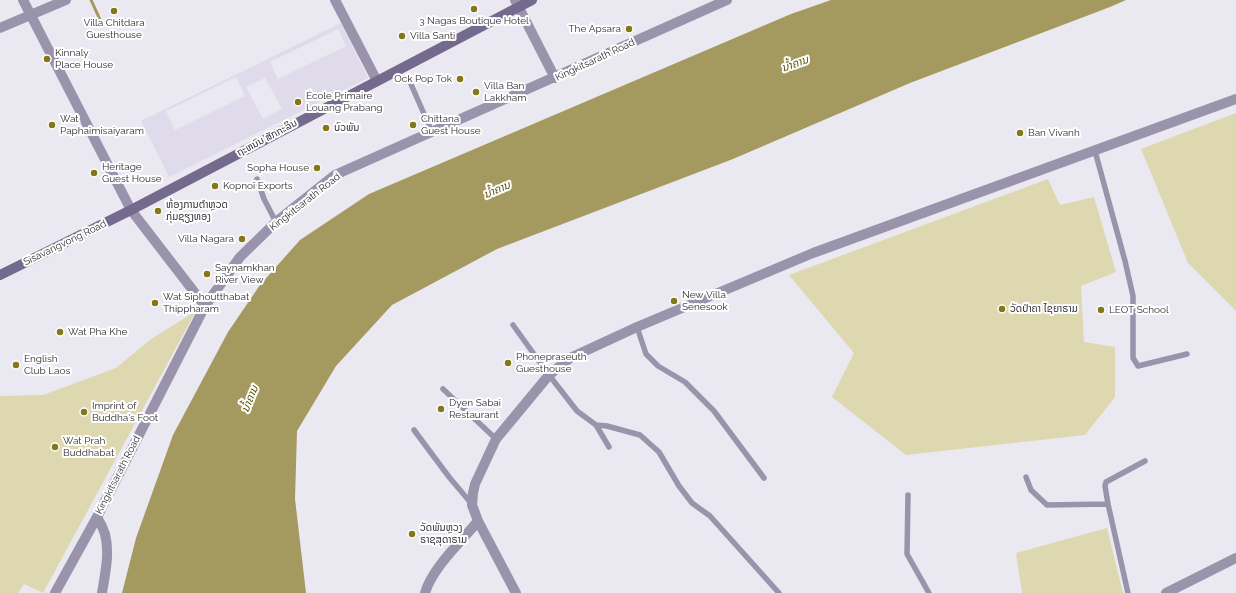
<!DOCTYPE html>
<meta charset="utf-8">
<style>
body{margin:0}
canvas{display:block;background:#eae8f1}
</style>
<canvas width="1236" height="593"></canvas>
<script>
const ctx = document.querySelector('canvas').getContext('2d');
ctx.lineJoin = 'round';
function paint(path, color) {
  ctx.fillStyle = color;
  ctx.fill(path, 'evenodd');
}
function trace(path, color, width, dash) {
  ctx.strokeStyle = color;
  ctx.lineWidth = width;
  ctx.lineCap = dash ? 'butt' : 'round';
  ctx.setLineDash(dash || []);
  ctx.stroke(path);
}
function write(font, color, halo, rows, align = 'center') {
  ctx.font = font + ' Raleway,"Noto Sans Lao",sans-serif';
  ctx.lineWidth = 4;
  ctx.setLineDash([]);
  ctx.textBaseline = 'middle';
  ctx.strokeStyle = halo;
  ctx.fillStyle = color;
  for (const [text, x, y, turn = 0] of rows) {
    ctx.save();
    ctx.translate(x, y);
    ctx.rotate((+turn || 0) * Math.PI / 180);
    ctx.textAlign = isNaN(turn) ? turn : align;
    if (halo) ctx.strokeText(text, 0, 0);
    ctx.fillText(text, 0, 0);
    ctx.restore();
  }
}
const built = new Path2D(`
 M341 23 368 78 169 177 141 121ZM338 29 346 46 278 79 270 62ZM236 77 245 96 175 130 166 111ZM265 78 282 109 263 119 246 87Z`);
const green = new Path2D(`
 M1236 113V311L1188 263 1141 149Z
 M1048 179 1060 205 1094 197 1116 272 1081 286 1084 342 1115 347V397L1085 435 906 455 832 397 854 353 789 275Z
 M196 311 43 593 24 584 18 593H0V396L43 395 116 368 151 339Z
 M1107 528 1123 593H1022L1016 553Z`);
const water = new Path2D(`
 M831 0H1126L1110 7 910 83 733 159 497 249 392 305 336 366 297 431 295 499 306 593H122L136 538 173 435 228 332 260 285 300 240 369 194 791 14Z`);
const stream = new Path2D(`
 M91 0 102 24`);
const service = new Path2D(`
 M410 82 432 132
 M1095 151 1125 261 1133 296V358L1138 366 1187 354
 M257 179 264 199 276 222
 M513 325 549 375 577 411 596 425
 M637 327 646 354 658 366 685 382 714 411 764 478
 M443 389 496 439
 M414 430 449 477 471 503
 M609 447 596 425 607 426 640 435 659 452 679 486 692 503 710 516 779 593
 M1026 477 1031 490 1047 505 1108 504 1128 593
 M908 495 907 554 929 593
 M1108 504 1105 486 1106 482 1145 461`);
const minor = new Path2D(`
 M23 0 131 210 205 306
 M335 0 377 81
 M515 0 555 78
 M0 28 66 0
 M97 517C100 522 103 528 105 534 110 553 105 574 102 593
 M55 593 97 517 205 306 240 257 276 222 335 175 727 0
 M425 593C432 568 461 542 478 521
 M516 593 478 521 472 505 473 493 475 484 496 439 549 375 570 358 637 327 813 253 1236 99
 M1166 593 1236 558`);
const secondary = new Path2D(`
 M0 275 131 210 532 0`);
const markers = [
 [474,9,4,"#847619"],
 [114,11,4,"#847619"],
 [629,29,4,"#847619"],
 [402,36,4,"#847619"],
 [47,59,4,"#847619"],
 [460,79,4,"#847619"],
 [476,92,4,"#847619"],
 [298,102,4,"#847619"],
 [52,125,4,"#847619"],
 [413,125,4,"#847619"],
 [326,128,4,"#847619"],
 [1020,133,4,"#847619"],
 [317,168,4,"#847619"],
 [94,173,4,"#847619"],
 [215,186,4,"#847619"],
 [158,211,4,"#847619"],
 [242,239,4,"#847619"],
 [207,274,4,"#847619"],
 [674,301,4,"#847619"],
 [155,303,4,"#847619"],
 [1002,309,4,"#847619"],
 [1101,310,4,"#847619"],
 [60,332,4,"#847619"],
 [508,363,4,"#847619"],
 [16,365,4,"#847619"],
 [441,409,4,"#847619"],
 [84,412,4,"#847619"],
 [55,447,4,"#847619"],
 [412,534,4,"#847619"]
];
const poiNames = [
 ["3 Nagas Boutique Hotel",474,21,"center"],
 ["Villa Chitdara",114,23,"center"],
 ["Guesthouse",114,35,"center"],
 ["The Apsara",621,29,"right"],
 ["Villa Santi",410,36],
 ["Kinnaly",55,53],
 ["Place House",55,65],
 ["Ock Pop Tok",452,79,"right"],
 ["Villa Ban",484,86],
 ["Lakkham",484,98],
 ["École Primaire",306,96],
 ["Louang Prabang",306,108],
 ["Wat",60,119],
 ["Paphaimisaiyaram",60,131],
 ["Chittana",421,119],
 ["Guest House",421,131],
 ["ບົວພັນ",334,128],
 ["Ban Vivanh",1028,133],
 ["Heritage",102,167],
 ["Guest House",102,179],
 ["Sopha House",309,168,"right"],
 ["Kopnoï Exports",223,186],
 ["ຫ້ອງການຕຳຫຼວດ",166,205],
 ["ກຸ່ມຊຽງທອງ",166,217],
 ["Villa Nagara",234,239,"right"],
 ["Saynamkhan",215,268],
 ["River View",215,280],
 ["New Villa",682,295],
 ["Senesook",682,307],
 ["Wat Siphoutthabat",163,297],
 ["Thippharam",163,309],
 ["ວັດປ່າຄາ ໄຊຍາຣາມ",1010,309],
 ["LEOT School",1109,310],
 ["Wat Pha Khe",68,332],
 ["Phonepraseuth",516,357],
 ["Guesthouse",516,369],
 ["English",24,359],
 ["Club Laos",24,371],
 ["Dyen Sabai",449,403],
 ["Restaurant",449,415],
 ["Imprint of",92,406],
 ["Buddha's Foot",92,418],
 ["Wat Prah",63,441],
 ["Buddhabat",63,453],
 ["ວັດພັນຫຼວງ",420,528],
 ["ຣາຊສຸດາຣາມ",420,540]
];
const streetNames = [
 ["Kingkitsarath Road",595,60,-25],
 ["ຖະຫນົນ ສັກກະລິນ",267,138,-28],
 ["Kingkitsarath Road",305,202,-38],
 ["Sisavangvong Road",65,243,-26],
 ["Kingkitsarath Road",118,475,-63]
];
const waterNames = [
 ["ນ້ຳຄານ",795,64,-20],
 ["ນ້ຳຄານ",497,190,-23],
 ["ນ້ຳຄານ",250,399,-68]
];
paint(built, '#dfdbeb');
paint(green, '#ded8b1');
paint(water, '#a49a5f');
trace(stream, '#a49a5f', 3);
trace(service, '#9994ac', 5.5);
trace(minor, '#9994ac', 10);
trace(secondary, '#736a8d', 10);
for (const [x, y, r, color] of markers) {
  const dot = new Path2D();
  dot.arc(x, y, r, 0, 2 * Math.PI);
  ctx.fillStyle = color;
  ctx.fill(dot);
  trace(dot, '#fff', 1.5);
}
write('10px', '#2f2e32', '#fff', poiNames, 'left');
write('10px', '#2f2e32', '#fff', streetNames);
write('italic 11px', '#5c5104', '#fff', waterNames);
</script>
